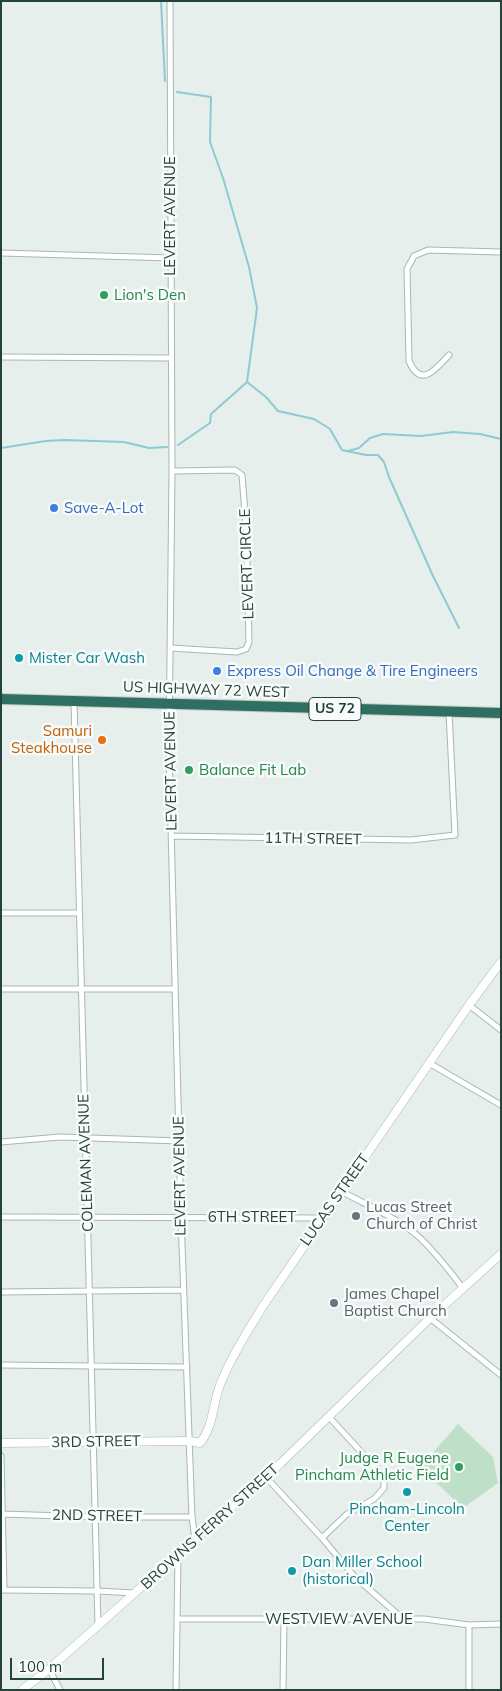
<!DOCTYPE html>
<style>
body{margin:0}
#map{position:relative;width:502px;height:1691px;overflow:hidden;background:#e6efeb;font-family:Mulish,sans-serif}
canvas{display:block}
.frame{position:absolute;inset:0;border:2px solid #24423a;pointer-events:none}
.scale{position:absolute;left:10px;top:1658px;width:94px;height:22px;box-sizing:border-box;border:2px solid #24423a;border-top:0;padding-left:6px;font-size:15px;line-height:18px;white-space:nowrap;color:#24423a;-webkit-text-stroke:4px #f7fbf9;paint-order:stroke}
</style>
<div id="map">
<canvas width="502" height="1691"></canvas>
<div class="frame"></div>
<div class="scale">100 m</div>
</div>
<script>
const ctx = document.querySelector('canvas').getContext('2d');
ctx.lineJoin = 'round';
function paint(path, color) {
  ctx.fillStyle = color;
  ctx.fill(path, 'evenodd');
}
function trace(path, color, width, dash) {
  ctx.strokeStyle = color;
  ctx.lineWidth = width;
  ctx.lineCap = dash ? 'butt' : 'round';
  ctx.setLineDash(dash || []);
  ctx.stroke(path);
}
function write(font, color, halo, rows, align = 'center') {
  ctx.font = font + ' Mulish,sans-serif';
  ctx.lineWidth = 5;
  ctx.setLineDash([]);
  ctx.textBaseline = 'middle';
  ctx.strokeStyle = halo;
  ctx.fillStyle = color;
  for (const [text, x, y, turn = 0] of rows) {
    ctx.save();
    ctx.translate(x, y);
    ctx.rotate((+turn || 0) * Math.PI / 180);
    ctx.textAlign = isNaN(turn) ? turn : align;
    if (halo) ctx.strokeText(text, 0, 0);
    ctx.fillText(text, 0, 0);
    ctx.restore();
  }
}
const green = new Path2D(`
 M458 1424 493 1457 498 1483 463 1508 424 1471 423 1464Z`);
const stream = new Path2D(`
 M161 1 165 81
 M177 92 211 97 210 142 223 178 249 267 257 308 247 382 211 414 210 423 178 445
 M247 382 266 397 278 411 314 419 330 429 342 450 366 455H378L384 462 389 477 433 576 459 628
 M1 448 46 441 64 440 124 442 149 448 167 447
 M348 451 359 448 370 438 383 434 421 436 453 432 480 434 501 439`);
const street = new Path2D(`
 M170 1 172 471 169 749 181 1217 192 1517 195 1540
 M1 253 170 258
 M449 355C436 369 421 389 409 361L407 269 414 256 428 250 501 252
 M1 357 171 358
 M170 648 237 652 246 649 249 642 246 526 242 475 235 470 172 471
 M74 701 98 1625
 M172 836 411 840 455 835 449 712
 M1 913H79
 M1 989H175
 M469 1005 501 1030
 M429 1063 501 1105
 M1 1142 60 1137 180 1141
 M341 1191C366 1205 398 1218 419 1237 435 1252 449 1270 462 1287
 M1 1217 322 1218
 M1 1292 183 1290
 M430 1318 501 1375
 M1 1365 187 1367
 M1 1456 4 1590
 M266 1477 322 1538 354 1576 403 1619
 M1 1514 95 1517H192
 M322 1538 347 1514 374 1499 384 1488V1480L375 1467 329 1417
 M2 1590 97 1591 135 1593
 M177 1619H424L469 1625 501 1624
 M469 1625V1690
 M49 1669 60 1690
 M176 1690 178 1555
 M283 1690 284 1620`);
const secondary = new Path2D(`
 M1 1443 190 1441 200 1443C213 1428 213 1403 220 1385 231 1357 248 1331 263 1306L469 1005 501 962
 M22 1690 49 1669 281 1463 430 1318 501 1254`);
const highway = new Path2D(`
 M1 699 501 713`);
const markers = [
 [104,295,5,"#2e9e5b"],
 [54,508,5,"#3f7fe0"],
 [19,658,5,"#0f9aa8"],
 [217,671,5,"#3f7fe0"],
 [102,740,5,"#e8710a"],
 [189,770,5,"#2e9e5b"],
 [356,1216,5,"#6b7280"],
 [334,1303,5,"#6b7280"],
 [459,1467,5,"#2e9e5b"],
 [407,1492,5,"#0f9aa8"],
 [292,1571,5,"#0f9aa8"]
];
const shields = [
 [335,709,52]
];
const shieldNames = [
 ["US 72",335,709]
];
const streetNames = [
 ["LEVERT AVENUE",170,216,-90],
 ["LEVERT CIRCLE",247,564,-92],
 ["US HIGHWAY 72 WEST",206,690,2],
 ["LEVERT AVENUE",171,771,-91],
 ["11TH STREET",313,839,1],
 ["COLEMAN AVENUE",86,1163,-92],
 ["LEVERT AVENUE",180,1176,-91],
 ["LUCAS STREET",335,1200,-55],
 ["6TH STREET",252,1217],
 ["3RD STREET",96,1442,-1],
 ["2ND STREET",97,1516,1],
 ["BROWNS FERRY STREET",210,1527,-42],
 ["WESTVIEW AVENUE",339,1619]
];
const leisureNames = [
 ["Lion's Den",114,295],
 ["Balance Fit Lab",199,770],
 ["Judge R Eugene",449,1458,"right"],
 ["Pincham Athletic Field",449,1475,"right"]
];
const shopNames = [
 ["Save-A-Lot",64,508],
 ["Express Oil Change & Tire Engineers",227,671]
];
const cultureNames = [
 ["Mister Car Wash",29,658],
 ["Pincham-Lincoln",407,1509,"center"],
 ["Center",407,1526,"center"],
 ["Dan Miller School",302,1562],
 ["(historical)",302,1579]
];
const foodNames = [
 ["Samuri",92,731],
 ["Steakhouse",92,748]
];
const worshipNames = [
 ["Lucas Street",366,1207],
 ["Church of Christ",366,1224],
 ["James Chapel",344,1294],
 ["Baptist Church",344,1311]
];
paint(green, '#bfe0c8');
trace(stream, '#8ec9d4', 2);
trace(street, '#a8b8b2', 7);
trace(secondary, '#a4bbb3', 9);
trace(highway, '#c2cac8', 12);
trace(street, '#fff', 5);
trace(secondary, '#fff', 8);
trace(highway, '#2f6f62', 10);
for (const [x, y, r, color] of markers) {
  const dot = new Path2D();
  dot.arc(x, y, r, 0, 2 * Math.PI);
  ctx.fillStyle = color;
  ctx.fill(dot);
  trace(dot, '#f7fbf9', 2);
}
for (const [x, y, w] of shields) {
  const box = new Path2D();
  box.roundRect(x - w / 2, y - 11.5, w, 23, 4);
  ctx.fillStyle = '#f7fbf9';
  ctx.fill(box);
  trace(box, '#24423a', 1);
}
write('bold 14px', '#24423a', null, shieldNames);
write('15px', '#24423a', '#f7fbf9', streetNames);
write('15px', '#27864d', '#f7fbf9', leisureNames, 'left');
write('15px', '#366cbe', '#f7fbf9', shopNames, 'left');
write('15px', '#0d838f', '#f7fbf9', cultureNames, 'left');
write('15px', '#c56008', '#f7fbf9', foodNames, 'right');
write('15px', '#5b616d', '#f7fbf9', worshipNames, 'left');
</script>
